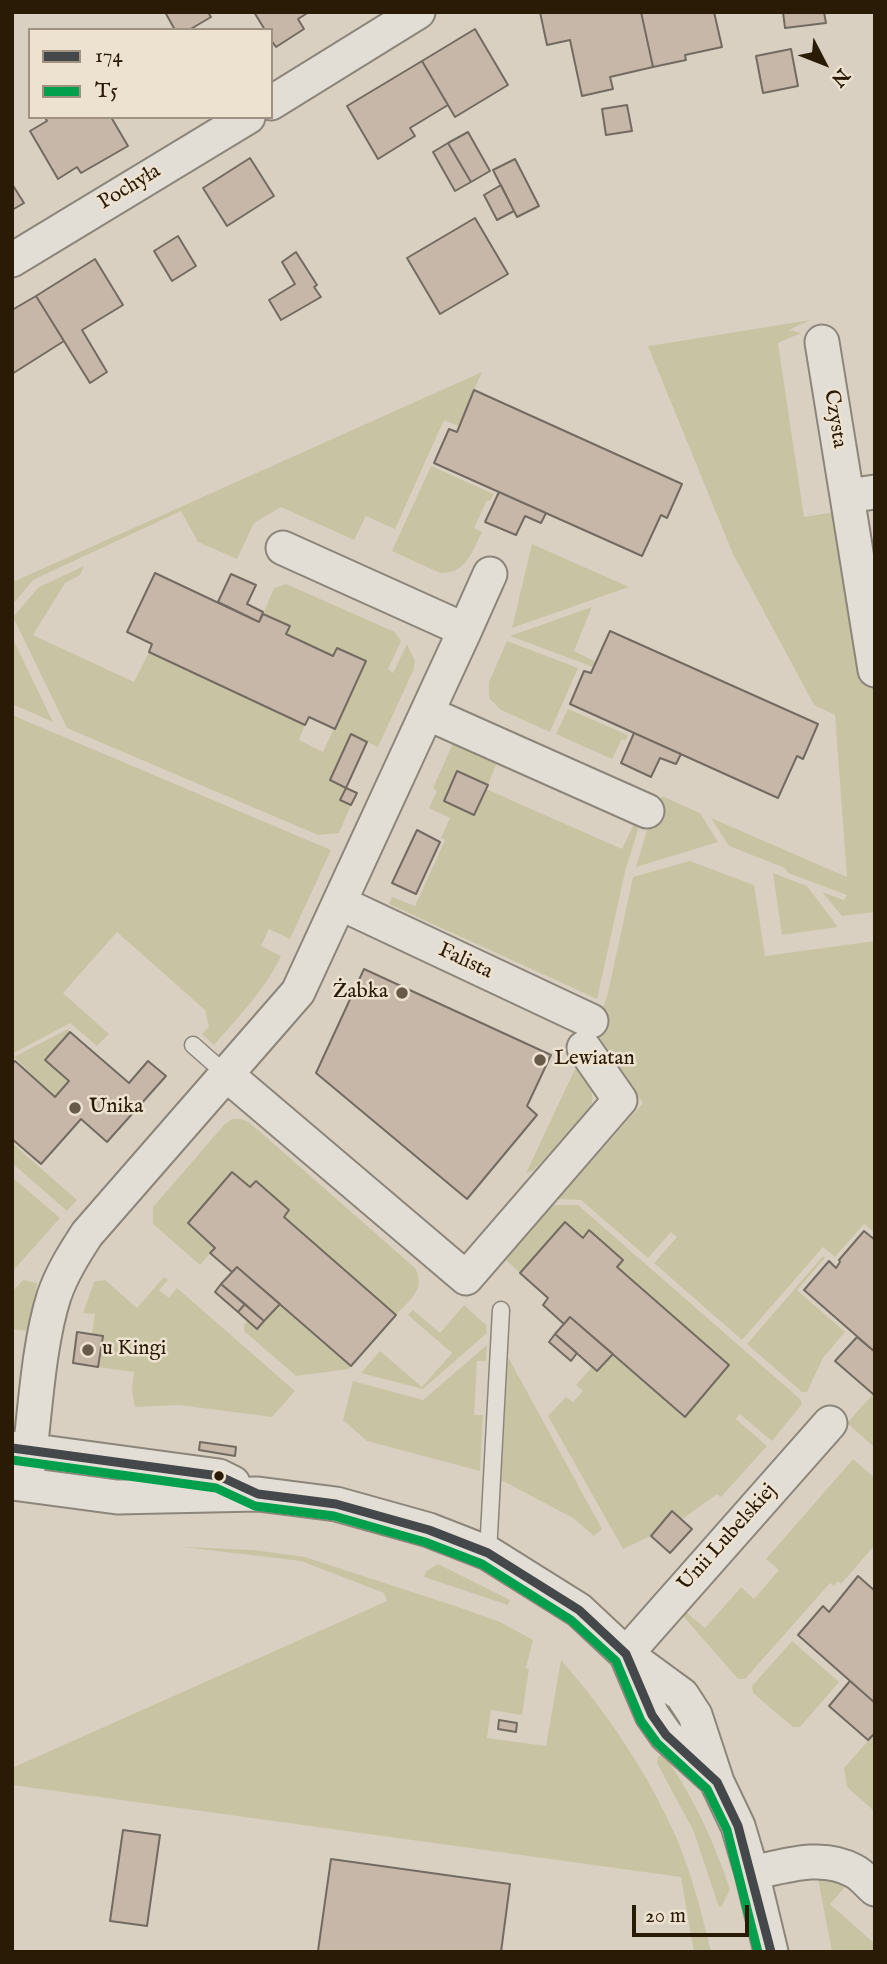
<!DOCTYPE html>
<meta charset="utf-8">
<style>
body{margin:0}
#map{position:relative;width:887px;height:1964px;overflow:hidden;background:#dad0c2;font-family:"IM FELL English",serif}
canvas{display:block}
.frame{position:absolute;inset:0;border:14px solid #2a1b07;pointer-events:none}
.legend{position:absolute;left:28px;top:28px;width:245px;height:91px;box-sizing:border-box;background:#ede2d0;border:2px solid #9f9280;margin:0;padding:9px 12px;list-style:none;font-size:21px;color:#2a1b07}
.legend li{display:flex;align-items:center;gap:14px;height:35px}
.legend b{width:35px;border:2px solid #9f9280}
.north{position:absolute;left:789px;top:28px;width:70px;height:70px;-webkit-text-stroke:5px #ede2d0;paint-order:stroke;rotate:132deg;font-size:19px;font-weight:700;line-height:28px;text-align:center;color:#2a1b07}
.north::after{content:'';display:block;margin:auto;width:24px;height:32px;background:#2a1b07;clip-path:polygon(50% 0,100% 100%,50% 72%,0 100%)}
.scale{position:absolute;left:632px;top:1905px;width:117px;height:32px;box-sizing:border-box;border:4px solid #2a1b07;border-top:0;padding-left:9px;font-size:21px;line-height:24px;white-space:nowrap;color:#2a1b07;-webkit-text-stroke:5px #ede2d0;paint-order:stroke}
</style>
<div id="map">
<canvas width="887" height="1964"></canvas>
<div class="frame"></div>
<ul class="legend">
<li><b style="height:9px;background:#45484a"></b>174</li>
<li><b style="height:9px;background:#029f4d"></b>T5</li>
</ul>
<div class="north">N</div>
<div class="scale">20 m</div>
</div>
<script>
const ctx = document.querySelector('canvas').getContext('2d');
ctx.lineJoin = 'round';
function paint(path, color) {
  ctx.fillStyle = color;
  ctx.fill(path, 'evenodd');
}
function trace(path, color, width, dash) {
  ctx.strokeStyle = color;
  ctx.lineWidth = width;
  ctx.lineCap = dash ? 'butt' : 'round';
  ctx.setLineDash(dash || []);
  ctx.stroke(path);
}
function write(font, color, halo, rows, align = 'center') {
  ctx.font = font + ' "IM FELL English",serif';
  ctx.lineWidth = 5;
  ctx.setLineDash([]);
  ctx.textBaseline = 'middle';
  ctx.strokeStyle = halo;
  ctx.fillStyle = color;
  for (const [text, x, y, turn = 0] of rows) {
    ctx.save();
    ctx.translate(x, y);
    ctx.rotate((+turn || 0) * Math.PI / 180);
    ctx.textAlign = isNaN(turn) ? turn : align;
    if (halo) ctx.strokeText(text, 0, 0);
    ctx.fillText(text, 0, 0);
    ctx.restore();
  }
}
const green = new Path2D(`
 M811 320 789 330 801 333 778 343 804 517 835 512 860 680 875 678V912L842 916 822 892 844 900 847 895 788 873 785 868 729 846 711 818 847 877 835 715 814 705 733 554 648 346Z
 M482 372 458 426 444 420 395 529 366 516 354 540 281 507 254 523 237 559 198 542 181 511 33 580 12 605V576L15 581Z
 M431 466 494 494 490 501 487 500 474 528 482 532C472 552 466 574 440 573L392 551Z
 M532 544 629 587 512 628Z
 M84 566 80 575 65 583 33 635 134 682 149 652 305 725 299 740 323 752 365 661 333 656 286 634 289 626 263 614 274 588 286 584 395 632 401 641 388 669 393 673 407 644 415 661 413 671 378 747 352 735 346 788 340 800 351 805 339 833 318 835 67 728 13 617 39 587Z
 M592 607 574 651 596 662 593 667 510 636Z
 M12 637 53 722 12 704Z
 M507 641 578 668 550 732 501 710 489 698V682Z
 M568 709 628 735 625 741 622 739 612 759 556 734Z
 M12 715 331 850 290 939 269 929 261 946 281 956C265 990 239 1016 214 1045L202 1034 209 1027 205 1010 117 932 63 993 109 1034 97 1046 70 1023 12 1054Z
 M454 741 497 762 488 785 457 771 474 815 486 789 622 849 634 824 639 826 625 872 597 999 389 904 392 897 415 906 445 840 441 838 450 818 429 808 437 791 433 788Z
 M662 796 700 813 718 842 636 867 647 830Z
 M690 861 754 885 765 956 875 941V1233L864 1224 835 1257 823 1247 742 1340 654 1263 677 1237 671 1232 648 1258 581 1200 558 1199 643 1103 594 1029 607 997 633 877Z
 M773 873 807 886 838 927 782 935Z
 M68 1029 70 1032 45 1060 69 1081 55 1097 14 1057Z
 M576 1067C585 1080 598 1092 590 1108L534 1170 526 1173Z
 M232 1119H241L249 1122 415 1268C427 1288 409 1301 396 1315L284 1217 289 1209 256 1181 250 1187 232 1172 188 1223 215 1248 200 1265 153 1224V1207L224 1125Z
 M12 1143 77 1200 67 1211 12 1163Z
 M12 1177 60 1218 12 1272Z
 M553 1205H578L800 1399 802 1404 772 1441 740 1414 736 1419 767 1446 721 1497 717 1494 681 1520 672 1512 651 1536 623 1549 548 1416 566 1397 573 1402 583 1391 576 1385 592 1367 613 1354 685 1416 729 1365 617 1267 589 1231 583 1238 565 1222 520 1273 505 1259Z
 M823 1256 825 1258 797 1290 845 1332 823 1358 807 1392H802L747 1344Z
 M164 1277 168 1280 159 1290 169 1298 177 1288 295 1391 272 1417 179 1405 135 1407 132 1390 134 1372 98 1367 102 1336 92 1334 95 1314 83 1313 94 1282 105 1280 137 1308Z
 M23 1280 37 1283 29 1331 12 1329V1292Z
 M280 1304 351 1366 349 1369 296 1376 244 1331V1325L254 1312 265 1321Z
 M464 1305 486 1325 487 1333 423 1389 361 1373 380 1351 422 1387 452 1353 408 1315 413 1310 440 1333Z
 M487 1345 486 1361H477L474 1415H483L480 1471 367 1441 343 1420 353 1381 423 1400Z
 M508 1357 602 1529 594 1536 573 1518 501 1480Z
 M875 1392V1448L847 1423Z
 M853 1459 875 1478V1545L841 1584 838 1581 834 1586 830 1583 745 1679H738L683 1616 686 1612 705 1628 741 1587 754 1599 779 1570 766 1559Z
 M183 1547 254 1550 305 1557 458 1607 500 1622 533 1640 526 1668 529 1669 522 1715 491 1710 487 1738 546 1746 561 1660C607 1712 649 1775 677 1839 692 1875 702 1914 711 1952H694L681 1877 12 1785V1768L387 1601 384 1593 301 1561Z
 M438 1564 510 1600 508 1605 424 1577 426 1571Z
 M792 1641 839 1682 800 1727H793L753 1693 752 1686Z
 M875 1733V1812L847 1787 844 1768Z
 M663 1753C694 1798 712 1837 730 1889L722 1906 719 1907 694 1832 657 1763 658 1757Z
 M825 1878 840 1881 846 1886 830 1904 875 1944V1952H832L818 1879Z`);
const building = new Path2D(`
 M165 12H208L211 17 189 30H175Z
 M254 12H309L298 19 304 29 276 47 271 40V30H265Z
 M540 12H641L653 67 610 77 613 89 582 96 570 40 547 45Z
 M641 12H714L722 47 685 55 686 60 653 67Z
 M783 12H824L826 23 785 28Z
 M475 29 508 85 455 117 422 61Z
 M791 49 798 86 763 93 756 56Z
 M422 61 448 105 410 128 415 136 378 159 347 106Z
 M627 105 632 131 606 135 602 109Z
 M45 117H111L128 146 81 173 77 167 58 179 30 131 47 121Z
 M468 132 490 171 471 182 448 143Z
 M448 143 471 182 455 191 433 152Z
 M250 158 274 196 227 226 203 188Z
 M515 159 539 206 517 217 493 170Z
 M12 184 24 203 12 210Z
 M501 185 514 211 497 220 484 195Z
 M475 218 508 274 440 314 407 258Z
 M178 236 196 266 172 281 154 251Z
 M296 252 317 285 314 287 321 297 281 320 269 300 295 284 282 262Z
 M95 259 123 305 82 330 107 372 90 383 36 296Z
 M36 296 64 341 12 374V310Z
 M474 390 682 484 667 518 661 515 642 556 434 463 449 429 457 432Z
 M499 492 546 513 541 523 525 516 516 535 485 522Z
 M155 573 259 622 263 614 290 626 286 634 333 656 337 648 366 661 335 729 309 717 305 725 149 652 152 644 127 632Z
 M231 574 256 585 247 604 263 612 259 622 218 602Z
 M610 631 818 724 803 759 797 756 778 798 570 704 584 671 591 673Z
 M634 733 681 754 676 764 660 758 651 777 621 763Z
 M351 734 367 742 346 788 330 780Z
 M457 771 488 785 474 815 444 801Z
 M346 788 357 793 351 805 340 800Z
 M417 830 440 842 416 894 392 883Z
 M364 969 551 1055 527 1106 537 1115 467 1199 316 1073Z
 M70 1032 129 1083 148 1061 166 1076 107 1142 81 1119 41 1164 12 1139V1064L15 1061 55 1097 69 1081 45 1060Z
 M232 1172 250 1187 256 1181 289 1210 284 1217 396 1315 351 1366 237 1267 232 1272 210 1253 215 1248 188 1223Z
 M565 1222 583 1238 589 1230 623 1260 617 1267 729 1365 685 1417 570 1317 564 1324 543 1305 548 1298 520 1273Z
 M864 1231 875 1240V1352L804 1290 829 1261 836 1268 840 1262 839 1260Z
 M237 1267 280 1304 264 1321 221 1284Z
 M221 1284 245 1304 238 1312 215 1292Z
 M245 1304 264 1321 257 1329 238 1312Z
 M570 1317 613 1354 597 1371 555 1334Z
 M77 1332 103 1336 98 1367 73 1363Z
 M555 1334 577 1353 571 1361 549 1342Z
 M857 1337 875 1352V1392L873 1394 835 1361Z
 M200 1442 236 1447 235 1456 199 1450Z
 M672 1511 692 1529 670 1553 651 1536Z
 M858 1576 875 1591V1703L798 1635 823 1606 829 1612Z
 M850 1681 875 1703V1733L868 1740 829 1706Z
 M499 1720 517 1723 516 1732 498 1729Z
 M123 1830 160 1835 147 1926 110 1921Z
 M331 1859 510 1884 501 1952 318 1951Z`);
const service = new Path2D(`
 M193 1045 227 1075
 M488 1553 501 1310`);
const minor = new Path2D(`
 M271 103 418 12
 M12 260 248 117
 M822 342 847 496 875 492
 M847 496 875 670
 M465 630 490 574
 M427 713 647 811
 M340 903 591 1021
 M227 1075 466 1278 620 1100 584 1048
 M12 1448 219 1476 233 1483
 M28 1468C35 1415 38 1346 54 1296 62 1273 74 1254 87 1234L298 992 465 630 283 548
 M12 1483 117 1497 258 1494 336 1504 429 1530 488 1553 579 1610 626 1654 682 1695 695 1715 717 1782 738 1826 752 1873 771 1952
 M626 1654 830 1423
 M627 1656 652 1715 666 1735 716 1780
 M752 1873C785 1866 823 1853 854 1871 862 1875 869 1884 875 1889`);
const bus1 = new Path2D(`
 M12 1448 219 1476 258 1494 336 1504 429 1530 488 1553 579 1610 626 1654 652 1715 666 1735 717 1782 738 1826 771 1952`);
const bus2 = new Path2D(`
 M12 1460 216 1488 255 1506 334 1516 425 1542 482 1564 571 1620 616 1661 641 1721 657 1743 707 1789 727 1830 758 1952`);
const markers = [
 [402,993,7,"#685a48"],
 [540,1060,7,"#685a48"],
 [75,1108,7,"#685a48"],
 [88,1350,7,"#685a48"],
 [219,1476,6,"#2a1b07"]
];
const streetNames = [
 ["Pochyła",130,188,-31],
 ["Czysta",834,419,81],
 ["Falista",465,962,25],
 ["Unii Lubelskiej",728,1538,-48]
];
const poiNames = [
 ["Żabka",388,993,"right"],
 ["Lewiatan",554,1060],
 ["Unika",89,1108],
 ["u Kingi",102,1350]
];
paint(green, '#c8c4a3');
paint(building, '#c7b7a9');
trace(building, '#736b61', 2);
trace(service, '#8c857a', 19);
trace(minor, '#8c857a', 37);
trace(service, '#e2ded6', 16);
trace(minor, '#e2ded6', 33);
trace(bus1, '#45484a', 9);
trace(bus2, '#029f4d', 9);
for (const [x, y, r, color] of markers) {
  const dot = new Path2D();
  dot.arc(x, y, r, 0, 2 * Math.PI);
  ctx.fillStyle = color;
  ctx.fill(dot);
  trace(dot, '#ede2d0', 2.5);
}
write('21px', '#2a1b07', '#ede2d0', streetNames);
write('21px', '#2a1b07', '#ede2d0', poiNames, 'left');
</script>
